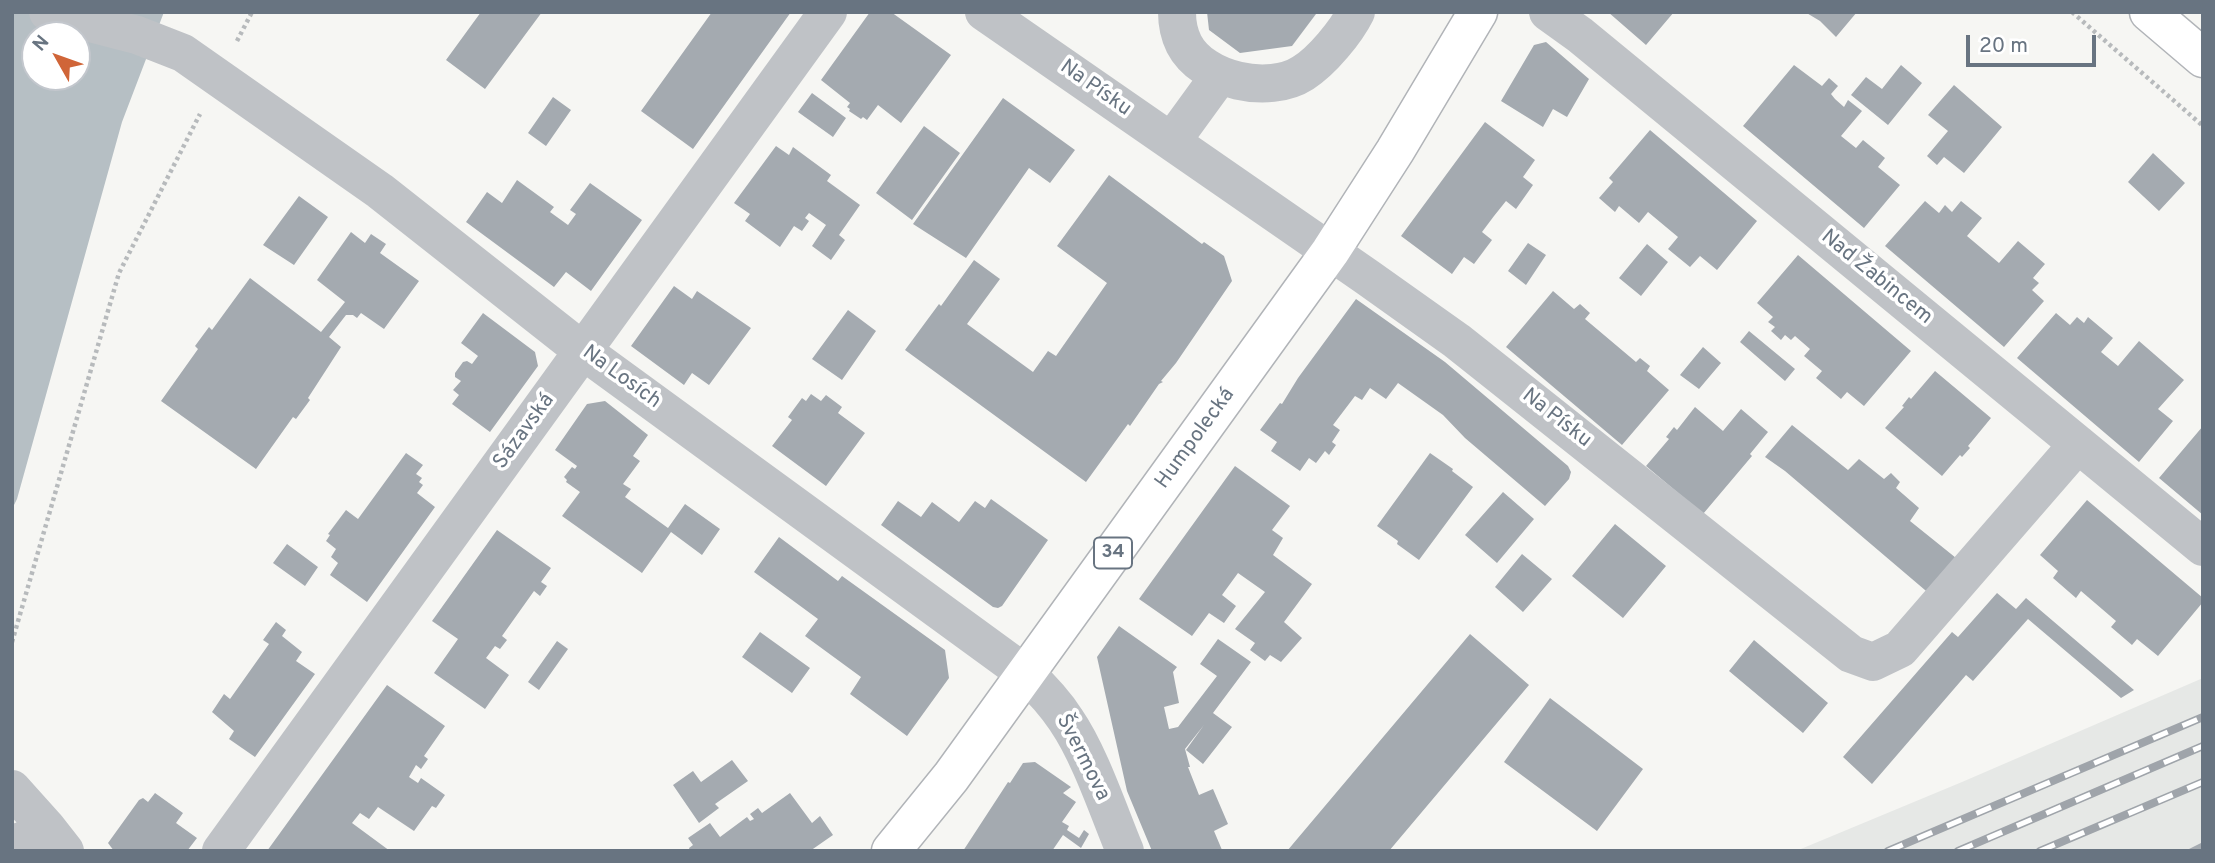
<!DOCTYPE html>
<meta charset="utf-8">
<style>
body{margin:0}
#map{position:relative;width:2215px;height:863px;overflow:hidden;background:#f6f6f3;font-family:Overpass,sans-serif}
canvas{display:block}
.frame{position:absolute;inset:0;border:14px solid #687481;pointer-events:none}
.north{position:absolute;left:21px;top:21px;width:70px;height:70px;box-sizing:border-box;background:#fff;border:2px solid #c3c7cd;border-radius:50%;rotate:310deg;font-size:19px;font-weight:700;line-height:28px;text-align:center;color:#687481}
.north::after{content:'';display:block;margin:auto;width:24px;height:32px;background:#d06538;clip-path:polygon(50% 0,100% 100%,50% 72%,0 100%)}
.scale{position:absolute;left:1966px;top:35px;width:130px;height:32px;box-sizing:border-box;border:4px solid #687481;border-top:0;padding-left:9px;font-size:21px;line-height:24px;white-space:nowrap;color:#687481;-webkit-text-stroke:5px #fff;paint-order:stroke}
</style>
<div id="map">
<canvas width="2215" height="863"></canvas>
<div class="frame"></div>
<div class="north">N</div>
<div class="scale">20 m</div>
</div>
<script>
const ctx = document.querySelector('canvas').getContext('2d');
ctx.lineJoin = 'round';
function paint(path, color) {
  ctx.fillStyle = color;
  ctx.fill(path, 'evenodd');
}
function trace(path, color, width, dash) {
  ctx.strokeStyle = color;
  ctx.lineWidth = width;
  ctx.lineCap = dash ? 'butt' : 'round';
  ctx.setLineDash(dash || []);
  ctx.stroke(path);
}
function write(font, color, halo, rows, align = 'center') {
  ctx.font = font + ' Overpass,sans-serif';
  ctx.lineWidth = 7;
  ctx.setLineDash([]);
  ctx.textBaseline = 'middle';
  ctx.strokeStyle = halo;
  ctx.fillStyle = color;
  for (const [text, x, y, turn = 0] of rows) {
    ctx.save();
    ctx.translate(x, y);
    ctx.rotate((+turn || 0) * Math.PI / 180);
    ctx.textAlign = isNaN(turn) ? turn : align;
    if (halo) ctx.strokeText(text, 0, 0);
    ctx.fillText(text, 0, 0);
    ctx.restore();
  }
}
const built = new Path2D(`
 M2203 678V851H1796L1962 782Z`);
const water = new Path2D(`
 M12 12H164L122 122 17 499 12 509ZM35 35H77V77H35Z`);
const building = new Path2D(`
 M481 12H542L485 89 446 60Z
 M712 12H791L693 149 641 111Z
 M870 12H891L951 55 901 123 878 105 867 120 863 117 861 119 849 111 850 109 847 107 850 103 821 80Z
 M1207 12H1315L1316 14 1292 46 1240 53 1209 30Z
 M1608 12H1674L1646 45Z
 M1805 12H1857L1836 37 1820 21Z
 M1546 42 1589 79 1567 117 1553 109 1543 127 1501 101 1534 45Z
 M1794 65 1822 86 1829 78 1838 86 1831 94 1835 99 1844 107 1848 100 1862 111 1841 136 1856 148 1863 140 1885 158 1878 167 1900 185 1864 228 1743 126Z
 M1901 65 1922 83 1888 125 1851 95 1866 77 1882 89Z
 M1954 85 2002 127 1964 173 1944 157 1937 165 1927 156 1948 131 1928 115Z
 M812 93 846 118 833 137 798 112Z
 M553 97 571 110 546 146 528 133Z
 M1003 98 1075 150 1050 183 1029 168 966 258 913 224Z
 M1485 122 1535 160 1523 177 1533 185 1516 209 1506 201 1494 216 1482 232 1492 240 1474 264 1464 257 1452 274 1401 236Z
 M924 126 960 153 912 220 876 193Z
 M1650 130 1757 221 1717 270 1700 256 1690 267 1668 249 1678 237 1648 212 1639 223 1619 206 1615 212 1599 198 1613 182 1609 178Z
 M776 146 789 155 793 147 831 175 827 181 860 205 839 235 845 240 831 260 812 246 826 225 809 213 805 218 809 221 802 231 794 226 780 247 745 221 750 214 734 203Z
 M2153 153 2185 183 2159 211 2128 182Z
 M1109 175 1202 244 1204 242 1224 256 1232 281 1176 363 1161 381 1163 382 1159 384 1130 426 1128 424 1086 482 905 350 939 304 941 306 974 260 1000 279 967 324 1033 372 1048 351 1056 356 1107 283 1057 246Z
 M517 180 554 207 550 212 568 225 576 214 570 210 590 183 642 220 591 291 566 272 554 287 466 222 487 192 502 203Z
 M299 196 328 217 294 265 263 245Z
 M1925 201 1939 213 1945 205 1952 212 1961 201 1982 218 1967 236 1999 263 2018 241 2045 264 2033 278 2039 283 2032 290 2044 301 2004 347 1885 246Z
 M351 232 365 243 371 234 386 244 380 253 419 281 384 329 361 313 357 318 353 315H346L329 337 341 347 308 398 310 400 296 419 293 417 256 469 161 401 198 349 195 346 209 327 212 330 250 278 321 332 345 302 317 280Z
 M1528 243 1546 255 1526 285 1508 271Z
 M1647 244 1668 262 1641 296 1619 278Z
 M1798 255 1911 351 1864 406 1847 392 1841 399 1816 378 1822 371 1804 356 1810 349 1795 336 1791 340 1785 335 1781 340 1771 331 1775 327 1768 322 1773 317 1757 303Z
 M674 286 692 299 697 291 751 328 709 385 692 373 684 385 631 346Z
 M1553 291 1574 309 1580 304 1590 313 1585 319 1636 362 1640 358 1650 366 1647 371 1669 390 1622 445 1506 347Z
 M1356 299 1445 362 1568 466 1571 472 1569 479 1545 506 1465 438 1443 415 1398 383 1386 399 1370 388 1362 400 1355 396 1333 425 1340 430 1332 442 1336 445 1329 455 1325 451 1316 463 1309 458 1300 471 1271 451 1277 442 1260 430 1280 403 1282 404 1298 378Z
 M848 310 876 331 842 380 812 359Z
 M483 313 535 352 538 366 490 432 452 404 459 395 453 390 461 381 455 377V373L463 362 467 361 472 364 478 356 461 343Z
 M2056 313 2070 325 2077 317 2084 323 2088 317 2113 338 2101 352 2118 366 2139 341 2184 380 2158 409 2173 421 2139 462 2017 358Z
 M1749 331 1795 369 1785 381 1740 342Z
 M1703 347 1721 363 1699 389 1680 375Z
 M1935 371 1991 418 1968 446 1970 448 1962 457 1960 455 1942 476 1885 428 1904 407 1902 406 1909 397 1911 399Z
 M811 394 821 401 826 395 842 407 838 413 865 433 826 486 772 446 792 420 788 417 802 398 806 401Z
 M605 401 648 435 633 456 640 461 623 484 631 489 625 497 668 528 685 504 720 529 702 555 671 532 642 573 562 516 580 492 566 482 567 480 564 477 572 467 575 469 577 466 555 450 587 404Z
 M1695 407 1723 431 1741 409 1768 432 1750 454 1752 456 1703 514 1646 466 1669 439 1666 437 1674 427 1677 430Z
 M1792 425 1848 470 1859 459 1884 479 1891 473 1900 482 1896 488 1919 508 1910 521 1961 562 1932 596 1785 471 1765 457Z
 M2203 426V515L2159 478Z
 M406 453 423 465 416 474 422 478 419 482 423 485 417 493 435 507 367 602 330 575 338 563 331 557 336 549 326 541 330 535 328 534 346 510 358 519Z
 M1430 453 1453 469 1452 471 1473 487 1419 560 1397 544 1398 541 1377 526Z
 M1235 466 1290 506 1272 530 1283 538 1273 555 1312 584 1284 622 1302 638 1281 662 1270 655 1265 661 1250 650 1255 643 1235 629 1265 592 1238 573 1222 595 1236 606 1224 623 1209 613 1192 636 1139 599Z
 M1503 492 1534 519 1497 563 1465 535Z
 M991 499 1048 540 1002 606 998 608 993 607 881 525 898 501 921 517 932 502 959 522 975 501 985 508Z
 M2087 500 2203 598V602L2158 656 2137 639 2132 645 2111 627 2116 621 2081 591 2076 598 2053 578 2058 571 2040 555Z
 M1615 524 1666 566 1623 618 1572 576Z
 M497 530 551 568 541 582 547 586 540 596 534 591 502 636 507 640 500 649 495 646 486 658 509 675 485 709 434 673 458 639 432 621Z
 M779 537 838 581 842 576 945 650 949 678 907 736 850 694 861 677 805 636 818 619 754 572Z
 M287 544 318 567 305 586 273 563Z
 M1522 554 1552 579 1523 612 1495 587Z
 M1997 593 2016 609 2026 598 2134 690 2121 698 2028 619 1973 681 1966 675 1872 784 1843 757 1952 632 1958 637Z
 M276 622 286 630 282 636 302 652 296 661 315 674 255 757 229 739 234 731 212 712 224 694 230 699 269 644 263 640Z
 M1119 626 1177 667 1173 672 1179 703 1164 707 1169 729 1178 727 1217 676 1200 664 1218 639 1251 662 1213 713 1232 727 1203 764 1186 750 1204 725 1185 749 1190 767H1188L1199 795 1213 789 1228 824 1214 831 1222 850 1152 851 1127 791 1097 657Z
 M760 632 810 668 792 693 742 657Z
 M1470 634 1529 685 1389 851H1287Z
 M1754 640 1828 703 1803 733 1729 671Z
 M557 641 568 649 539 690 528 682Z
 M387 685 445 726 424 756 428 759 421 769 416 765 409 777 418 783 421 778 445 795 436 808 432 806 414 831 378 807 369 819 360 813 352 823 390 851H267Z
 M1550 698 1643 769 1597 831 1504 762Z
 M732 760 748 781 715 804 719 808 699 823 673 785 693 771 701 782Z
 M1035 762 1071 787 1063 793 1076 802 1062 822 1069 826 1067 830 1079 838 1084 830 1089 834 1081 848 1063 835 1052 851H963L1008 782 1010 783 1023 763Z
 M155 793 183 813 176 823 197 838 187 851H114L108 843 139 800 143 798 148 802Z
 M790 793 812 823 820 816 833 835 810 851H690L689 848 693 845 688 838 710 823 720 837 747 817 750 821 754 819 750 814 758 808 762 813Z
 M2203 842V851H2185Z`);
const path = new Path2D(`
 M2072 12 2203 126
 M237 41 252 12
 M12 642 119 273 200 114`);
const minor = new Path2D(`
 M48 12 137 35 183 53 380 191 583 351 1026 674C1041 688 1055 703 1066 720 1090 755 1108 810 1125 851
 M984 12 1367 277 1457 341 1851 654 1873 662 1900 649 2078 444
 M1177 12C1177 23 1179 34 1184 44 1203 81 1269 95 1303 73 1322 61 1346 32 1356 12
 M1548 12 1580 35 2203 547
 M1172 141 1220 75
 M12 789 47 828
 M12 844 30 838 47 828 65 851
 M221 851 828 12`);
const major = new Path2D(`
 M2149 12 2203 58
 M891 851 951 777 1330 252 1395 151 1478 12`);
const rail = new Path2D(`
 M1888 851 2203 717
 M1958 851 2203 746
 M2040 851 2203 782`);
const shields = [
 [1113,553,38]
];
const shieldNames = [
 ["34",1113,553]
];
const streetNames = [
 ["Na Písku",1095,89,35],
 ["Nad Žabincem",1876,278,39],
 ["Na Losích",621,378,36],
 ["Na Písku",1556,419,38],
 ["Sázavská",525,432,-54],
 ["Humpolecká",1196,439,-54],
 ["Švermova",1082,758,63]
];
paint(built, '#e6e8e6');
paint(water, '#b6bfc4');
paint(building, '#a4aab0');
trace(major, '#b1b4b8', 41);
trace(path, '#b7babc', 4.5, [3.5, 3.5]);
trace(minor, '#bfc2c6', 38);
trace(major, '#fff', 38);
trace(rail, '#9fa4aa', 8);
trace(rail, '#fff', 5, [16]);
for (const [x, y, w] of shields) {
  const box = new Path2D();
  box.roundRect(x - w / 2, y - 15.5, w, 31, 5);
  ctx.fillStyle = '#fff';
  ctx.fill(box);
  trace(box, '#687481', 2);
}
write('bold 19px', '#687481', null, shieldNames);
write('21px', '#687481', '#fff', streetNames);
</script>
